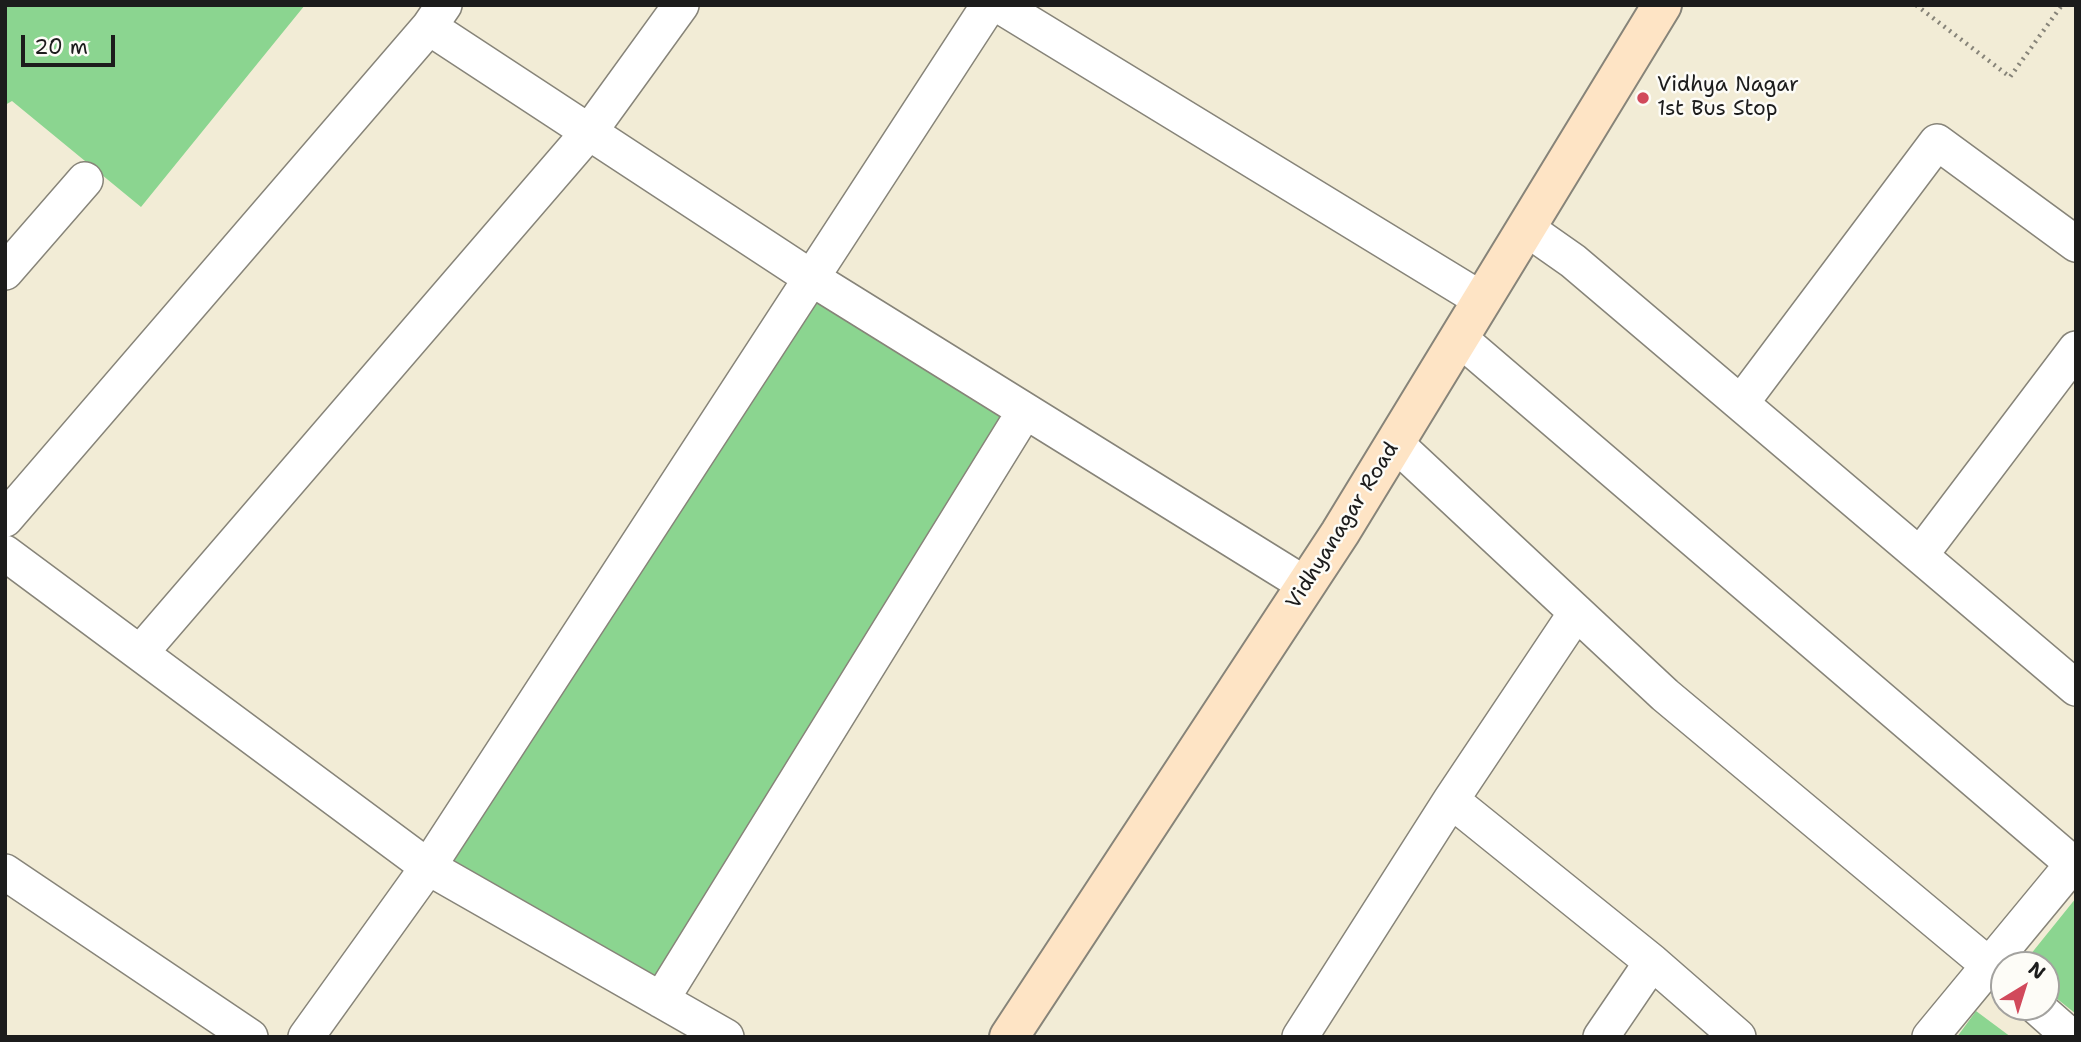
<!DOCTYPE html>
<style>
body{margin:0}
#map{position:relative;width:2081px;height:1042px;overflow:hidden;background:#f2ecd6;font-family:"Shantell Sans",sans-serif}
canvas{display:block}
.frame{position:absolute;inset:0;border:7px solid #1c1c1c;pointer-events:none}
.north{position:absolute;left:1990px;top:951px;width:70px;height:70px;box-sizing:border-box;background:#fdfcf7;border:2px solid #a3a29f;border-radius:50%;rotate:38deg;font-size:19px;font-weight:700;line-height:28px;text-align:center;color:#1c1c1c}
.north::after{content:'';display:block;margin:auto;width:24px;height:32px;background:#d1495b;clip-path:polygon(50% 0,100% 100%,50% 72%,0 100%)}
.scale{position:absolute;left:21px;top:35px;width:94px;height:32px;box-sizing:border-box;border:4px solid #1c1c1c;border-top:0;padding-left:9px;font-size:21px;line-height:24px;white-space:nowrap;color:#1c1c1c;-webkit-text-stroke:5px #fdfcf7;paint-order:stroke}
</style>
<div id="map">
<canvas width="2081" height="1042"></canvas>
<div class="frame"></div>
<div class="north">N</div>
<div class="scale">20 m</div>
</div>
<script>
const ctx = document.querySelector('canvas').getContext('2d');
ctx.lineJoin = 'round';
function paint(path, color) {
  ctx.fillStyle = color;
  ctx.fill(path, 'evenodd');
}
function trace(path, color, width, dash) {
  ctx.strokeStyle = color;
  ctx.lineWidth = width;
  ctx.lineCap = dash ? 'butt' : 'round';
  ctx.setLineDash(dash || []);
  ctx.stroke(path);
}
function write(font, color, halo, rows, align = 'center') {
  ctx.font = font + ' "Shantell Sans",sans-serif';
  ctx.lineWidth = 5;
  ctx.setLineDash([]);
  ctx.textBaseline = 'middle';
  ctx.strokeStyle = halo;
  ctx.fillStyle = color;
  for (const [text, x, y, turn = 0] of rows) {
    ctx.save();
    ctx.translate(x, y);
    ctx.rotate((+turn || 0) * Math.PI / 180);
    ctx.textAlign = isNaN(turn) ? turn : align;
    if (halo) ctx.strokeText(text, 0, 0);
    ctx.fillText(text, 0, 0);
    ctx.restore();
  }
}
const green = new Path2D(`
 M5 5H305L141 207 12 101 5 105Z
 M815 294 1002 415 657 981 453 862Z
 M2076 898V1014L2046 990V965H2022Z
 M1976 1011 2011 1037H1957Z`);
const path = new Path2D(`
 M1916 5 2010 77 2062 5`);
const street = new Path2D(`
 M999 5 1482 300
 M429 27 813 279 1306 585
 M1526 228 1573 261 2076 688
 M5 272 85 180
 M1459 338 2073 864 2076 860
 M1741 403 1937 142 2076 244
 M1395 443 1665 695 2004 978
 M5 519 429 27 444 5
 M5 553 428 867 726 1037
 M1921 554 2076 349
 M141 652 589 132 681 5
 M1451 800 1652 962 1738 1037
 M5 872 250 1037
 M661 1000 1025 411
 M2037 1007 2071 1037
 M306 1037 428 867 989 5
 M1300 1037 1451 800 1576 613
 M1601 1037 1652 962
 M1930 1037 2073 864 2076 866`);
const secondary = new Path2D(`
 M1009 1037 1340 533 1662 5`);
const markers = [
 [1643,98,7,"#d1495b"]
];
const poiNames = [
 ["Vidhya Nagar",1657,86],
 ["1st Bus Stop",1657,110]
];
const streetNames = [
 ["Vidhyanagar Road",1343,526,-58]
];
paint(green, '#8bd590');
trace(street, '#878479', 38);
trace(secondary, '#878479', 42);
trace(path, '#878479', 4.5, [2, 5]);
trace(street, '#fff', 35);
trace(secondary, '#fee4c5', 38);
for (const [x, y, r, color] of markers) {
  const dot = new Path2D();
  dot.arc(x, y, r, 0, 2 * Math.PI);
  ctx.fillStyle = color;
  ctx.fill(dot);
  trace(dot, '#fdfcf7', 2.5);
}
write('21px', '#1c1c1c', '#fdfcf7', poiNames, 'left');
write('21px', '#1c1c1c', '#fdfcf7', streetNames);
</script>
